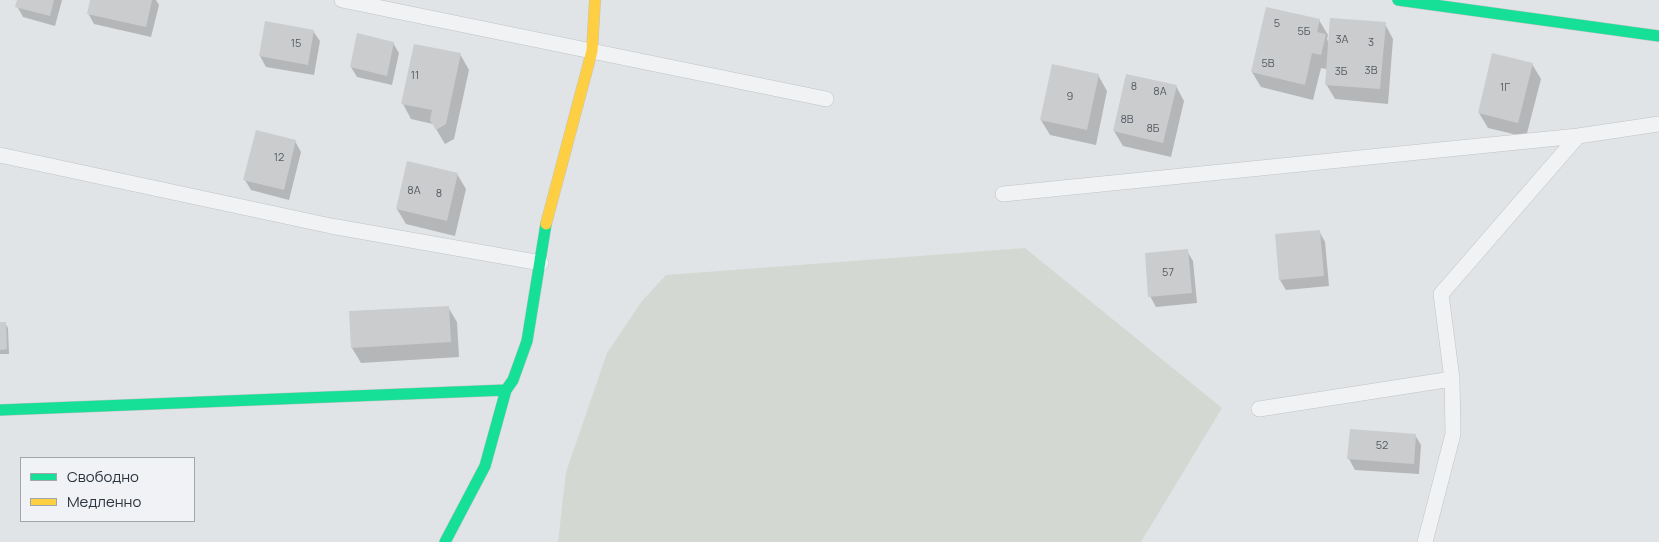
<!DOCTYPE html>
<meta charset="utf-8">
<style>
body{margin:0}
#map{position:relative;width:1659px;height:542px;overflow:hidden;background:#e1e4e6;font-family:Manrope,sans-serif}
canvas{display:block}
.legend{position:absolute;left:20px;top:457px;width:175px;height:65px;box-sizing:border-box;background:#f0f2f5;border:1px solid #a1a6ab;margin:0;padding:6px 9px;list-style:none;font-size:15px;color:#2b333d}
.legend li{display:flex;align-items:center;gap:10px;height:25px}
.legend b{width:25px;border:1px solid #a1a6ab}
</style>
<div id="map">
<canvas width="1659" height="542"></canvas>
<ul class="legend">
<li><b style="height:6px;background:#16e098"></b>Свободно</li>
<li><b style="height:6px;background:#ffcf43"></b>Медленно</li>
</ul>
</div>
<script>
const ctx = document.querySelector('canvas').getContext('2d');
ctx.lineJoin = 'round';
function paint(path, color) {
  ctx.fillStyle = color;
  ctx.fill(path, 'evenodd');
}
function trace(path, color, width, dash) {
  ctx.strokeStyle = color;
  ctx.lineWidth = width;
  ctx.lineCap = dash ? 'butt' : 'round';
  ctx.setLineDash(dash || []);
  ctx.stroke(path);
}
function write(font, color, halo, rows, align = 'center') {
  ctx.font = font + ' Manrope,sans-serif';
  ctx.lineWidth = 4.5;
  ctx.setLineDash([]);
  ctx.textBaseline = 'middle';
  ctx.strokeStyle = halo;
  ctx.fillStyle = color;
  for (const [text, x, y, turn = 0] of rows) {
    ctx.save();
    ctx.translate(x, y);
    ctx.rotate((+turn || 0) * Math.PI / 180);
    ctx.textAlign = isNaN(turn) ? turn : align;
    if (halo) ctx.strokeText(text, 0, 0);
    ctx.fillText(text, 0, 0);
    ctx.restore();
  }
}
const green = new Path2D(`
 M1025 248 1222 408 1141 542H558L566 472 607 353 642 301 666 275Z`);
const shadow = new Path2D(`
 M18 0H62L55 26 23 17 17 6Z
 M91 0H156L159 5 151 37 94 24 88 13Z
 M1319 20 1328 35 1327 39 1329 44 1385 24 1393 39 1388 104 1335 99 1326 84 1327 69 1321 68 1313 100 1261 87 1252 72Z
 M266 22 313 31 320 41 314 75 266 67 260 56Z
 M393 43 399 53 392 85 357 77 351 67Z
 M460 54 469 70 454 139 445 144 433 124 411 119 403 104Z
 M1532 64 1541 79 1526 137 1488 128 1479 113Z
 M1098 75 1107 91 1096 145 1050 135 1041 120Z
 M1176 86 1184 101 1171 157 1123 146 1114 131Z
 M295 141 301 152 289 200 251 190 245 180Z
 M457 174 466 189 455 236 406 224 397 209Z
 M1319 231 1325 242 1329 286 1286 290 1280 280Z
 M1187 251 1193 261 1197 303 1156 307 1150 296Z
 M448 307 457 322 459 357 361 363 352 348Z
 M5 323 8 328 9 354H0V324Z
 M1415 435 1421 445 1419 474 1355 470 1349 459Z`);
const building = new Path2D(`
 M17 0H54L50 16 15 7Z
 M90 0H152L146 27 87 14Z
 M1266 7 1320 19 1317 32 1326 34 1321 55 1312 53 1305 85 1251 72Z
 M1330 18 1386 22 1380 89 1325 85Z
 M265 21 314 30 308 65 259 56Z
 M357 33 394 42 387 76 350 67Z
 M414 44 461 53 446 124 436 130 430 120 432 110 401 104Z
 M1492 53 1533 63 1518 123 1478 113Z
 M1052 64 1099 74 1087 130 1040 120Z
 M1126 74 1177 85 1163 143 1113 131Z
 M256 130 296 140 284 190 243 180Z
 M407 161 458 173 447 221 396 209Z
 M1320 230 1324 276 1279 280 1275 234Z
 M1188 249 1192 293 1148 297 1145 253Z
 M449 306 451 342 351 348 349 311Z
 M0 322H6L7 349 0 350Z
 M1350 429 1416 434 1414 464 1347 459Z`);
const lane = new Path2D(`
 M342 0 826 99
 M1578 136 1659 124
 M0 155 331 226 541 263
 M1003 194 1578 136 1441 294 1452 379
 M1259 409 1452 379 1453 434 1425 542`);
const fast = new Path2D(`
 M1398 0 1659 36
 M0 410 506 390
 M445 542 485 466 506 390 513 380 527 341 546 224`);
const slow = new Path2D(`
 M546 224 592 51 595 0`);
const numberNames = [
 ["5",1277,24],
 ["5Б",1304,32],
 ["3А",1342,40],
 ["3",1371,43],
 ["15",296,44],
 ["5В",1268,64],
 ["3В",1371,71],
 ["3Б",1341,72],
 ["11",415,76],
 ["8",1134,87],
 ["1Г",1505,88],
 ["8А",1160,92],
 ["9",1070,97],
 ["8В",1127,120],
 ["8Б",1153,129],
 ["12",279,158],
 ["8А",414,191],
 ["8",439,194],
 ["57",1168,273],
 ["52",1382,446]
];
paint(green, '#d3d9d2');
paint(shadow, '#0003');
paint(building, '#caccce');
trace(lane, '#c0c2c4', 16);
trace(fast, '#c0c2c4', 12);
trace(slow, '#c0c2c4', 12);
trace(lane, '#f0f2f3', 15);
trace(fast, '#16e098', 11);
trace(slow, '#ffcf43', 11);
write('11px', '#545a62', null, numberNames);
</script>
